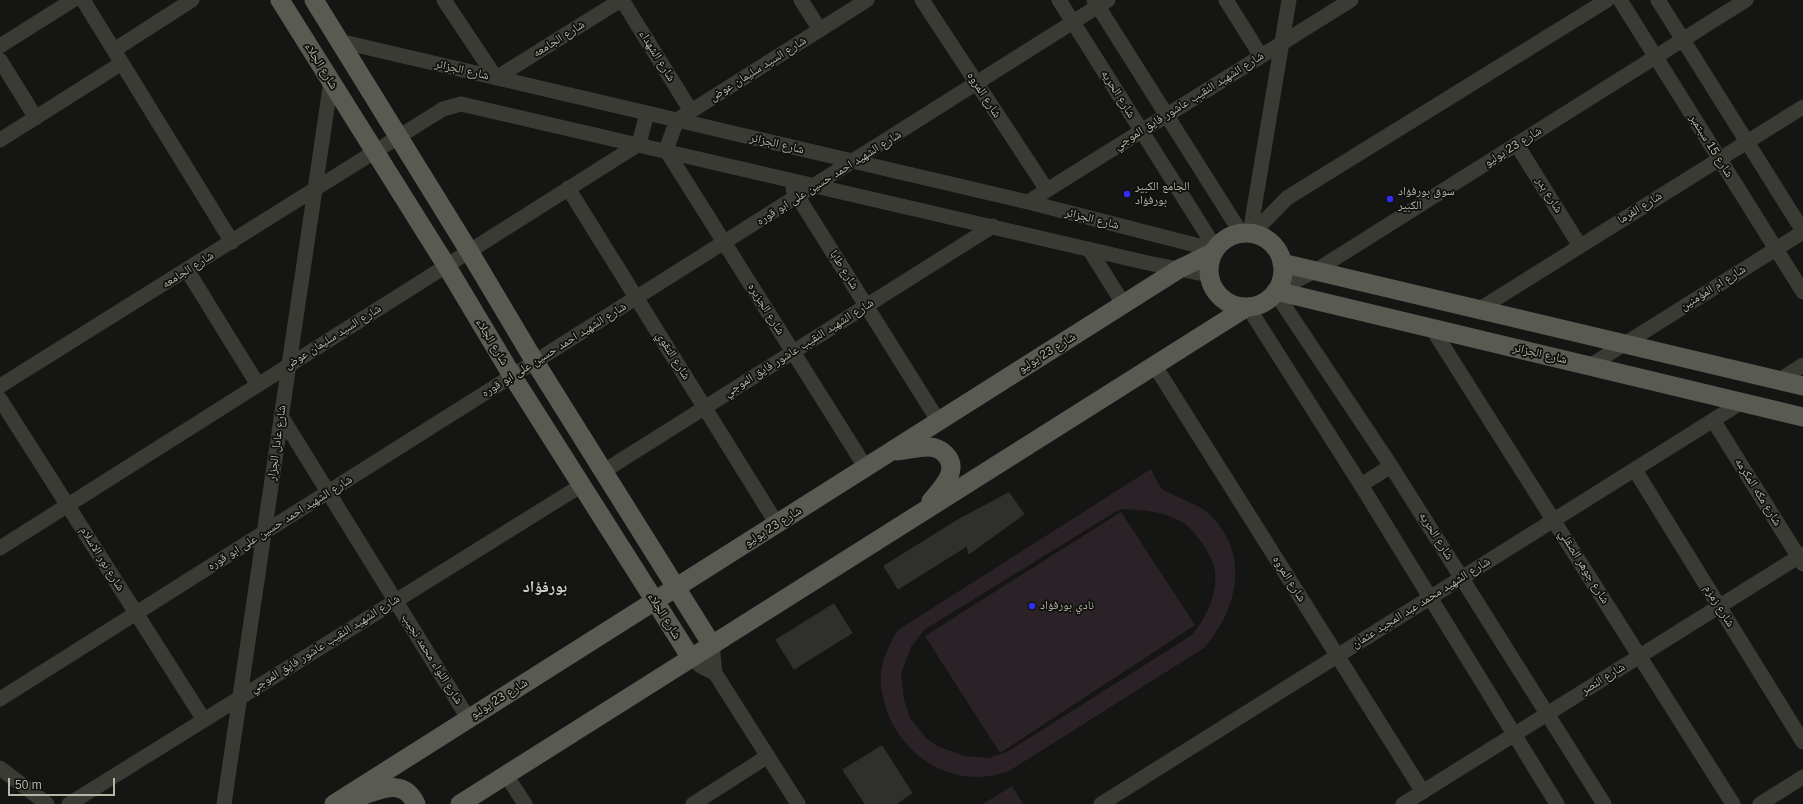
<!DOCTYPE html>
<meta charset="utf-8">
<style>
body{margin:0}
#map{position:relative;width:1803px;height:804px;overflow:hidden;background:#151614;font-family:Arial,sans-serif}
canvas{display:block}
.scale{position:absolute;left:8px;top:778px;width:107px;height:18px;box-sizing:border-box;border:2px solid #b6b6a6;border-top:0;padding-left:5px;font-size:12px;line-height:14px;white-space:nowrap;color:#b6b6a6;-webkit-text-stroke:3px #10110f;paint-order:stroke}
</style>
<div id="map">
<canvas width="1803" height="804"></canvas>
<div class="scale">50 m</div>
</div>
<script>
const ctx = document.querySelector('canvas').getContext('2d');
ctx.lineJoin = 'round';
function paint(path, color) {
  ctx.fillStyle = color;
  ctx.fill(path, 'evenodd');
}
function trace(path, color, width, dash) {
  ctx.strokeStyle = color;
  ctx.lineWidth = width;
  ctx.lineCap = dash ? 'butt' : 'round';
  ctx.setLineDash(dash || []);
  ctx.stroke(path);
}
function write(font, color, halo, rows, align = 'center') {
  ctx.font = font + ' Arial,"Noto Naskh Arabic",sans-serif';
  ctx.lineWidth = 3.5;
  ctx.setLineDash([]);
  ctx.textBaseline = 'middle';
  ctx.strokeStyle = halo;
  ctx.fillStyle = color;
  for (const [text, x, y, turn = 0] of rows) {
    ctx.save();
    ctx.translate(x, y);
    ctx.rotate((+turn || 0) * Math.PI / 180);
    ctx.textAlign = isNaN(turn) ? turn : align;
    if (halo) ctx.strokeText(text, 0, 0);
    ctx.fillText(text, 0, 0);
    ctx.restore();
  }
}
const green = new Path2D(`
 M1151 469C1154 475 1157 482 1161 488 1166 493 1197 504 1207 512 1251 551 1239 608 1204 648L1009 771C956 791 900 758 885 705 882 693 879 679 882 666 885 654 891 641 898 630ZM1122 509C1143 510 1163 511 1182 522 1190 527 1197 536 1203 544 1208 553 1214 562 1215 572 1218 593 1205 620 1192 635L1009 751 989 758 964 756 937 746 926 738 910 718 904 700 901 673 911 647 924 630 1115 512Z
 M1121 512 1195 625 1000 753 925 636Z
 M1012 786 1023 804H983Z`);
const building = new Path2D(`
 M1009 493 1024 514 969 554 967 546 898 589 884 566 956 521Z
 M834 604 852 633 794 669 776 640Z
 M882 746 912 793 896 804H865L843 770Z`);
const minor = new Path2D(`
 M83 0 232 242
 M444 0 496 78 621 0
 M622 0 691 111
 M801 0 820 30
 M922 0 1047 190
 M1059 0 1216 249
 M1094 0 1241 233
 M1226 0 1261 56
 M1620 0 1803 292
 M1658 0 1803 231
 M339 41 1028 202 1215 250
 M0 46 73 0
 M114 50 192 0
 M0 60 36 118
 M0 140 122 63
 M1517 145 1580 246
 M568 188 777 524
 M793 189 939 422
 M1028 202 1351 0
 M1250 233 1289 0
 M1253 233 1287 198 1607 0
 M1089 249 1124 305
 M187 270 258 385
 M1277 290 1315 271 1746 0
 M1275 292 1391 466 1604 804
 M1248 307 1361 485 1557 804
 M1478 310 1803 107
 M1433 330 1733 804
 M1591 365 1803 232
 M1155 366 1423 792
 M1778 381 1803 365
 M0 386 443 109 461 104 1148 263 1209 275
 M0 399 204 720
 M281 416 468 718
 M1713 420 1803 564
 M866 468 666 150 677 120 867 0
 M1635 470 1803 742
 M604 471 993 226
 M1361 485 1391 466
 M0 548 639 144 647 113
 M712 645 715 673 798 804
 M691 658 702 667 715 673
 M0 699 1108 0
 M0 768 47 804
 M506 775 525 804
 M69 804 582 485
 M224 804 331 81
 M693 804 768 756
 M1101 804 1742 402
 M1403 804 1803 554
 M1760 804 1803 777`);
const major = new Path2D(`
 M280 0 446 265 513 377 691 658
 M314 0 469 251 535 362 712 645
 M1209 270a37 37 0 1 1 74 0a37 37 0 1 1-74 0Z
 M1282 263 1803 386
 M1276 291 1803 417
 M897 451C907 450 918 447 928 447 934 447 940 449 945 454 961 470 941 489 931 501
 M357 797C379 791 403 776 416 804
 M334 804 1179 269 1214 252
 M460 804 1247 307`);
const markers = [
 [1127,194,4,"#312ef4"],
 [1390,199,4,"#312ef4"],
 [1032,606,4,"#312ef4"]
];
const streetNames = [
 ["شارع الجامعه",559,39,-32],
 ["شارع الشهداء",657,56,58],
 ["شارع الجلاء",321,66,58],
 ["شارع السيد سليمان عوض",758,69,-32],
 ["شارع الجزائر",462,70,13],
 ["شارع الحريه",1118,94,58],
 ["شارع المروه",984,95,57],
 ["شارع الشهيد النقيب عاشور فايق الموجي",1189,101,-32],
 ["شارع الجزائر",777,144,13],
 ["شارع 15 سبتمبر",1711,146,58],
 ["شارع 23 يوليو",1513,147,-32],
 ["شارع الشهيد احمد حسين على ابو قوره",829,178,-32],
 ["شارع بدر",1549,195,58],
 ["شارع الفرما",1640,208,-32],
 ["شارع الجزائر",1092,219,14],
 ["شارع الجامعه",188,270,-32],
 ["شارع طابا",844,270,58],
 ["شارع ام المؤمنين",1713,288,-32],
 ["شارع الجزيره",766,309,58],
 ["شارع السيد سليمان عوض",333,337,-32],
 ["شارع الجلاء",492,342,59],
 ["شارع الشهيد النقيب عاشور فايق الموجي",799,348,-32],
 ["شارع الشهيد احمد حسين على ابو قوره",554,350,-32],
 ["شارع 23 يوليو",1047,353,-32],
 ["شارع الجزائر",1540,354,13],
 ["شارع التقوي",673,356,58],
 ["شارع عادل الجزار",277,443,-82],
 ["شارع مكه المكرمه",1758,492,58],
 ["شارع الشهيد احمد حسين على ابو قوره",280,523,-32],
 ["شارع 23 يوليو",773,527,-32],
 ["شارع الحريه",1436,536,58],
 ["شارع نور الاسلام",102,559,58],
 ["شارع جوهر الصقلي",1584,567,58],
 ["شارع المروه",1289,579,58],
 ["شارع الشهيد محمد عبد المجيد عثمان",1421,603,-32],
 ["شارع زمزم",1719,606,58],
 ["شارع الجلاء",664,616,58],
 ["شارع الشهيد النقيب عاشور فايق الموجي",325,644,-32],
 ["شارع اللواء محمد نجيب",432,659,58],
 ["شارع النصر",1603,679,-32],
 ["شارع 23 يوليو",499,699,-32]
];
const poiNames = [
 ["الجامع الكبير",1135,187],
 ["بورفؤاد",1135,201],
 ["سوق بورفؤاد",1398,192],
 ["الكبير",1398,206],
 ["نادي بورفؤاد",1040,606]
];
const districtNames = [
 ["بورفؤاد",545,588]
];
paint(green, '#2b2227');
paint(building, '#2f302c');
trace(building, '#31322e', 1);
trace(minor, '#3a3b35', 15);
trace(major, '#595a51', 19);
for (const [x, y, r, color] of markers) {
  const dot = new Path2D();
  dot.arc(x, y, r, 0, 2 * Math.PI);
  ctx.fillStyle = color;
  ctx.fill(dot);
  trace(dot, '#10110f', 1.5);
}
write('12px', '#b6b6a6', '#10110f', streetNames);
write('12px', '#b6b6a6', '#10110f', poiNames, 'left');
write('bold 16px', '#d1d2c7', '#10110f', districtNames);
</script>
